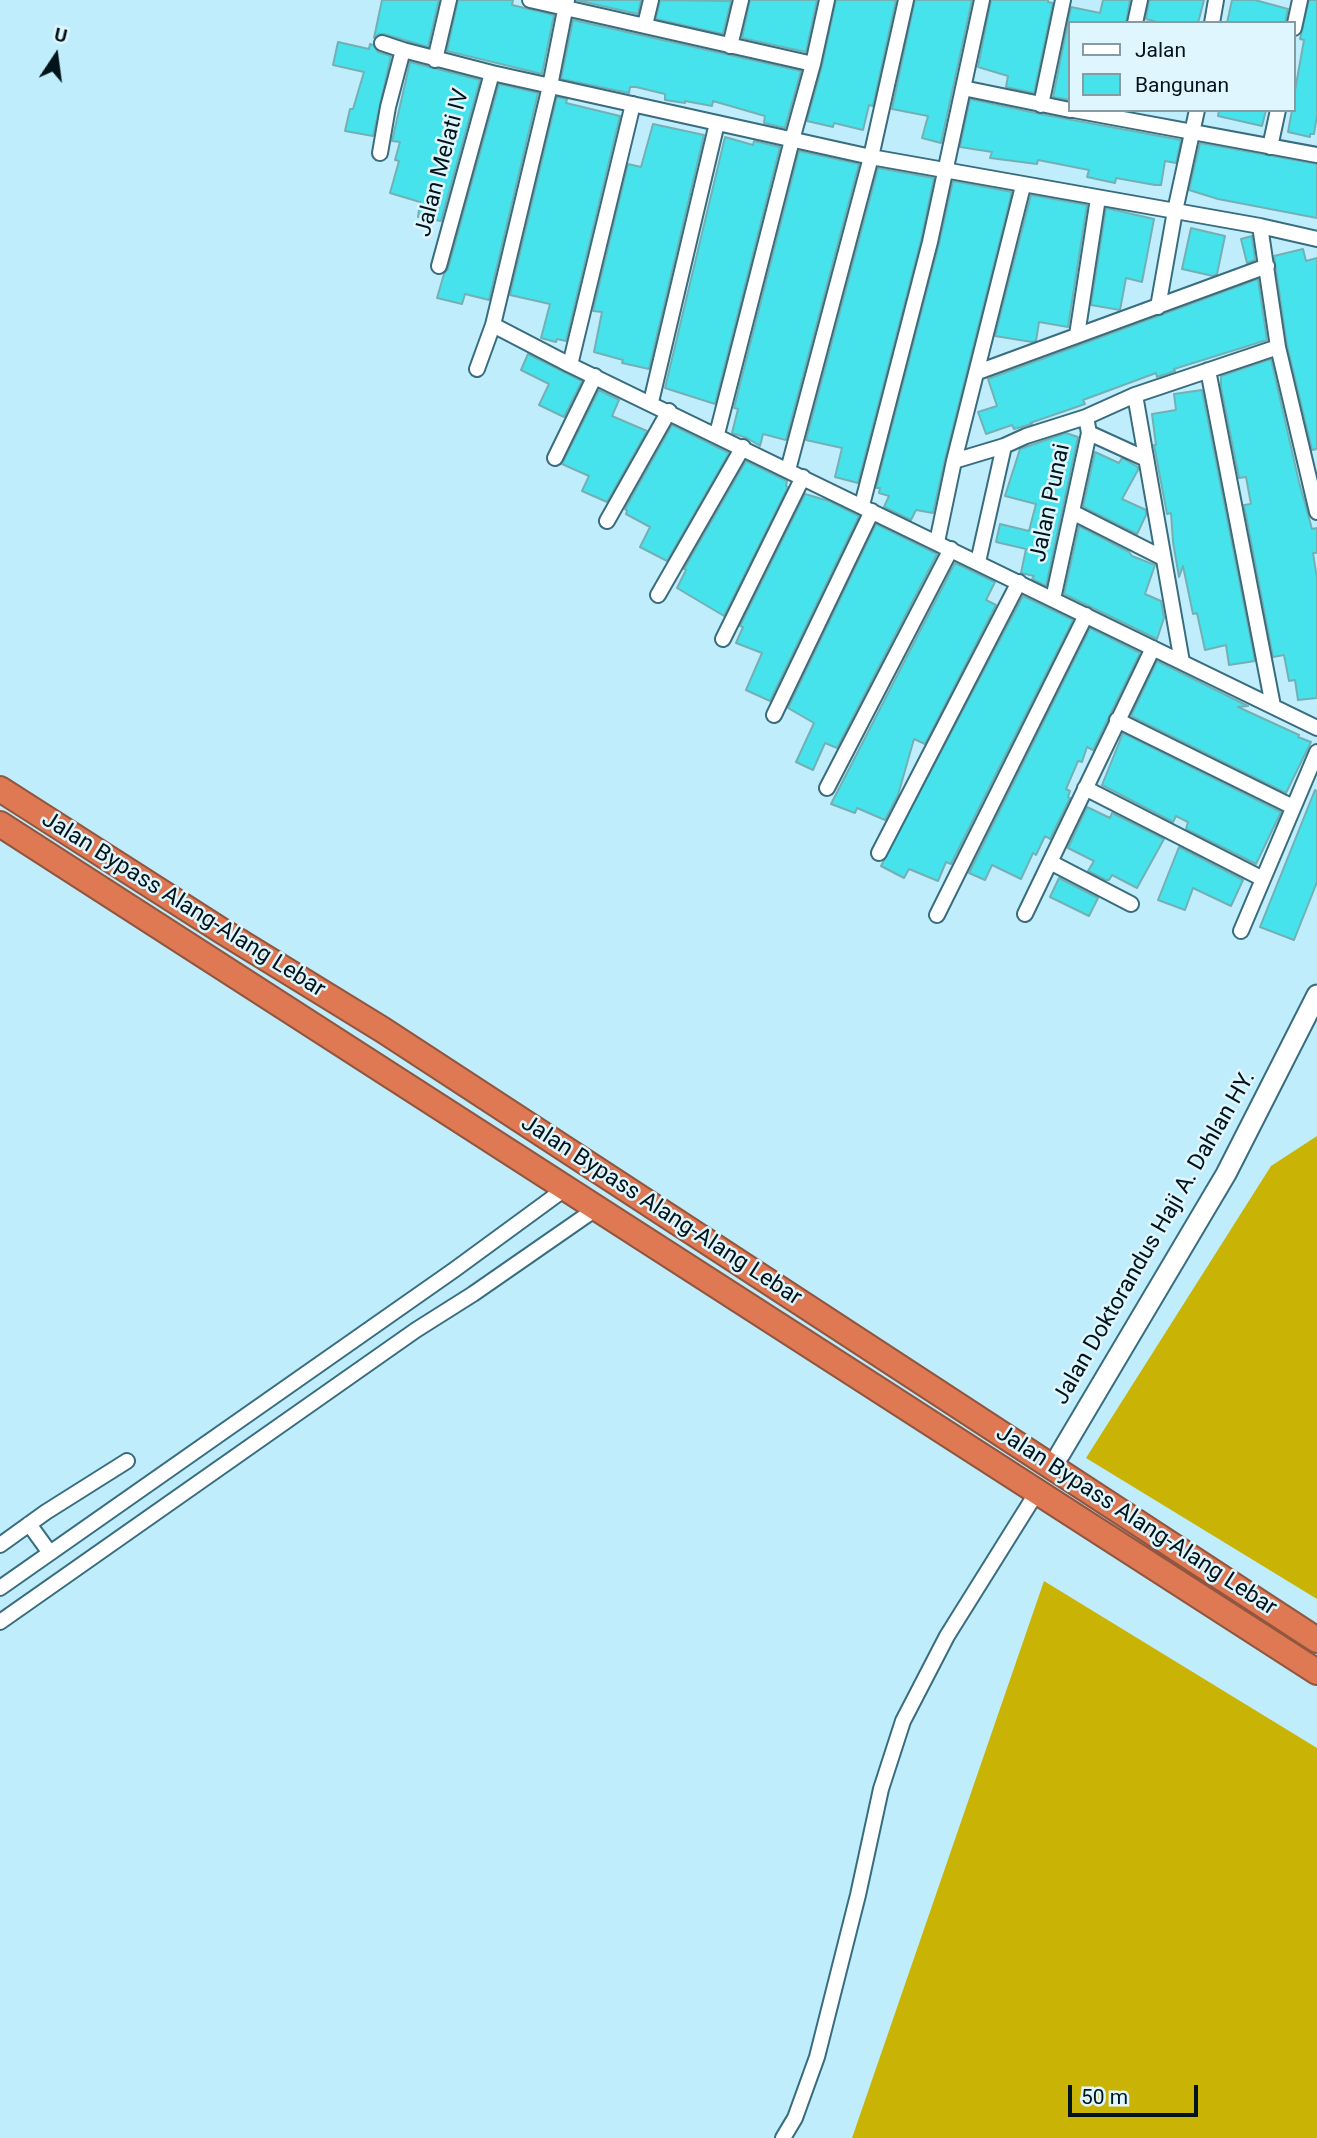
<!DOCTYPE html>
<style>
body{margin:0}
#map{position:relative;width:1317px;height:2138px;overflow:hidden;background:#c0edfc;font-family:Roboto,sans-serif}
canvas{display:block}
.legend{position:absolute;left:1068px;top:21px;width:228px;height:91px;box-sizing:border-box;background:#e0f6fe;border:2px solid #869ca3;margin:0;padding:9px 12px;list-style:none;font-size:21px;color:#00141a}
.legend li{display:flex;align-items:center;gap:14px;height:35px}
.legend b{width:35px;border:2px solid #869ca3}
.north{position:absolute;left:21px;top:21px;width:70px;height:70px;-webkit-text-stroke:5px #e0f6fe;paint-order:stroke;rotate:13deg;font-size:19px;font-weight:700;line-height:28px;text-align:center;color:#00141a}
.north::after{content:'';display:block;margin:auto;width:24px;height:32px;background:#00141a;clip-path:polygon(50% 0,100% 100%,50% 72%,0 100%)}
.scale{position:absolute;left:1068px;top:2085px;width:130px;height:32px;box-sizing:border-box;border:4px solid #00141a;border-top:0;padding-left:9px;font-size:21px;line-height:24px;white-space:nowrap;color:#00141a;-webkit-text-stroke:5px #e0f6fe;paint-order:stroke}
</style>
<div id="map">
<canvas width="1317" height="2138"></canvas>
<ul class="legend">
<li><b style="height:9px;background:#fff"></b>Jalan</li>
<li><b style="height:19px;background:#46e3ec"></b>Bangunan</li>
</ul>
<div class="north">U</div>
<div class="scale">50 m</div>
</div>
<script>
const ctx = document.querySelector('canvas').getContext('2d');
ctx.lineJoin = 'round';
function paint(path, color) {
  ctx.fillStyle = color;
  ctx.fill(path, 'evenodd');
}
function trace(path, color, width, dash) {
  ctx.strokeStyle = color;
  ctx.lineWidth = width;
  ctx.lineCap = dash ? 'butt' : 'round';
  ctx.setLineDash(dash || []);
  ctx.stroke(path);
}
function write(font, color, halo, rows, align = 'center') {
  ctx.font = font + ' Roboto,sans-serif';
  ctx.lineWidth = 5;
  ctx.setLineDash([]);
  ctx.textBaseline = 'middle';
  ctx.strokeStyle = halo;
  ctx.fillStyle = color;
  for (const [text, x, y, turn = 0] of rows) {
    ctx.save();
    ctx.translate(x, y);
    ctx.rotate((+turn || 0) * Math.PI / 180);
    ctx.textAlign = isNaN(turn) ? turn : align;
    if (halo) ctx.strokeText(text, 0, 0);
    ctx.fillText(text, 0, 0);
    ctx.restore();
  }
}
const forest = new Path2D(`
 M1317 1136V1599L1086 1458 1271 1166Z
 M1044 1581 1317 1748V2138H852Z`);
const building = new Path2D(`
 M382 0H439L428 47 384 34H379L374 38Z
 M458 0H513L512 5 554 15 542 74 447 51Z
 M576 0H641L638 14Z
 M660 0 731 1 723 34 656 19Z
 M750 0H817L806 52 742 38Z
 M836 0H896L873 106 869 105 863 130 834 123 833 127 807 121 822 66Z
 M915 0H972L941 143 922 138 928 116 892 109Z
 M991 0H1048V2L1053 3 1034 93 1006 87 1008 76 978 67Z
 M1103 0H1130L1126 23H1070V100L1053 97 1071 7 1100 13Z
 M1149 0H1204L1198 23H1161L1146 19Z
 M1232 0H1255L1288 9 1285 23H1227Z
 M1309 0H1317V115L1314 134H1310V137L1288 132 1292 110H1294V96L1304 40 1300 39Z
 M573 20 801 71 785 128 764 123 765 116 713 101 712 106 685 101V103L665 100V94L636 87H630L629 93 561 79Z
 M338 42 369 49 370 44 373 45 378 52 391 56 373 136 345 131 350 109H353L364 72 333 65Z
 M410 62 480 80 441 221 418 217 420 202 390 193 399 161 395 160 400 142 392 141Z
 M499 84 538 93 489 300 465 294 462 304 437 298 444 274 448 269Z
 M557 97 567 99 566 103 620 116 566 341 557 339 556 342 541 338 550 304 510 295Z
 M970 99 1040 114 1181 140 1176 163 1165 161 1161 185H1155L1116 178 1115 183 1087 177 1089 170 1038 160 1037 164 990 158 992 152 960 147Z
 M1219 110H1266L1262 126 1218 116Z
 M653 124 704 135 649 369 622 363 623 360 594 352 602 312 593 311 628 164 641 167Z
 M725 137 753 145 754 141 780 147 715 404 665 388Z
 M1200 143 1317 164V218L1218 199 1189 190Z
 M799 151 859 164 786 440 763 434 760 446 747 438 732 433 738 409 734 408Z
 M878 168 934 178 921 240 858 483 835 477 842 448 806 440Z
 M953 181 1012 192 945 459 933 513 916 510 911 520 884 507 889 496 879 493 880 488H876L939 244Z
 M1031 195 1087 205 1068 327 1039 322 1036 341 1032 342 995 336Z
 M1106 208 1154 219 1142 282 1126 278 1120 310 1091 305Z
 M1191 228 1225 236 1217 274 1213 276 1182 269Z
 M1252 236 1255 260 1247 263 1241 239Z
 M1303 249 1306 261 1317 258V449L1312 450 1287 345 1274 256Z
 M1258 279 1267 340 1174 369 1175 371 1157 377 1156 373 1083 400 1085 404 1030 423 1032 424 1014 429 1012 425 986 434 978 412 997 406 988 379Z
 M528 354 582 381 564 417 539 405 549 384 521 370Z
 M1271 359 1299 482 1312 529 1317 528V553H1313L1317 578V698L1298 700 1295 680 1289 681 1284 655 1273 657 1244 505 1251 504 1246 477 1239 478 1221 387V376Z
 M599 390 619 400 612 416 647 431 607 502 582 491 589 476 562 464Z
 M1202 390 1255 661 1229 665 1226 645 1205 650 1197 613 1193 614 1183 566 1179 577 1173 542 1171 513 1167 514 1154 445H1156L1152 414 1176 410 1174 394Z
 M672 425 729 453 667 561 640 547 650 527 626 514 627 511 625 509Z
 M1066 433 1078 437 1046 586 1032 579 1034 576 1021 573 1026 549 996 542 1000 524 1029 531 1036 504 1005 496 1020 449Z
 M1095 452 1119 463 1122 458 1138 467V470L1122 499 1146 510V515L1137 534 1083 507Z
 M746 461 787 481 786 486 788 487 724 616 677 588 686 570 684 569Z
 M805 494 829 501 859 516 770 701 746 690 762 653 736 643 743 627 740 626Z
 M876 524 937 554 837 748 825 743 813 770 796 762 814 723 788 708Z
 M1079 526 1129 552 1132 556 1155 565 1145 594 1161 601 1164 618 1157 639 1064 594Z
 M955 563 995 582 986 600 996 605 925 744 914 739 898 795 885 820 857 808 855 813 831 804Z
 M1023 596 1073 620 951 864 946 862 938 881 909 869 904 878 881 866Z
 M1090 628 1140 653 1093 750 1087 747 1082 762 1078 761 1066 789 1070 791 1068 797 1070 798 1050 839 1045 836 1036 855 1033 853 1021 879 992 865 985 880 969 873Z
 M1157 661 1248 706 1238 707 1299 735 1298 737 1311 742 1286 793 1131 716Z
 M1123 733 1281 812 1256 864 1186 829 1188 822 1176 816 1173 822 1102 785Z
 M1315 790 1317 791V882L1294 940 1260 927Z
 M1087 807 1110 818 1112 813 1164 839 1137 888 1112 875 1109 880H1106L1088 871 1094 861 1068 848Z
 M1179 847 1243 880 1231 906 1193 888 1185 910 1158 900Z
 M1059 878 1098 898 1089 916 1050 897Z`);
const street = new Path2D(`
 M530 0 813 64
 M1135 23 1140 0
 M1212 23 1216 0
 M645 25 651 0
 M1294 28 1300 0
 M730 46 741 0
 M403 50 492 73 871 157 1260 226 1317 239
 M435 60 449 0
 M963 88 1070 110
 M1041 105 1063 0
 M1074 110 1317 155
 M1270 147 1278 110
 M380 153 388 107 403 50 382 43
 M1260 226 1278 347 1317 512
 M439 266 492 73
 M1158 307 1175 211 1197 110
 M493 325 570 365 1317 728
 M1077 335 1098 198
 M570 365 633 104
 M477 369 493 325 550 86 567 0
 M1208 370 1273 706
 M978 372 1267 266
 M1135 395 1182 662
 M651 402 717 123
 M1089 433 1146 459
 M717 434 792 140 813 64 827 0
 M555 458 595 376
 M954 461 1004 446 1026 436 1086 417 1135 395 1278 347
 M788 470 871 157 906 0
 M862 505 930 242 982 0
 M1072 512 1163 558
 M607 521 669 411
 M937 542 954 461 1023 186
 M978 562 1004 446
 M658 595 743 447
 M1053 599 1089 433 1086 417
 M723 639 803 477
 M774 715 872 511
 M1117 720 1293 807
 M827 788 951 549
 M1085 788 1263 879
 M879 853 1019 582
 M1050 862 1131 904
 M1025 914 1153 648
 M937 915 1086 615
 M1241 931 1317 752
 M29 1524 50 1553
 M0 1545 46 1512 127 1461
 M0 1588 454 1270 566 1188
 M0 1622 416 1330 473 1294 597 1208
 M783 2138 795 2118 817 2057 858 1895 881 1789 903 1721 947 1636 1037 1492`);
const secondary = new Path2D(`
 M1060 1454 1226 1174 1317 995`);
const highway = new Path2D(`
 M0 789 222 931 383 1030 1317 1640
 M0 824 1317 1672`);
const streetNames = [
 ["Jalan Melati IV",443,163,-75],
 ["Jalan Punai",1051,503,-78],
 ["Jalan Bypass Alang-Alang Lebar",183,905,32],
 ["Jalan Bypass Alang-Alang Lebar",661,1211,33],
 ["Jalan Doktorandus Haji A. Dahlan HY.",1155,1238,-60],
 ["Jalan Bypass Alang-Alang Lebar",1136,1521,33]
];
paint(forest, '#c9b405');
paint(building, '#46e3ec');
trace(building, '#73b0b4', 2);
trace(street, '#386d7f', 18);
trace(secondary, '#386d7f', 23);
trace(highway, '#90563f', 28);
trace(street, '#fff', 14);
trace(secondary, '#fff', 19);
trace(highway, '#de7953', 24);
write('23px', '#00141a', '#e0f6fe', streetNames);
</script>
